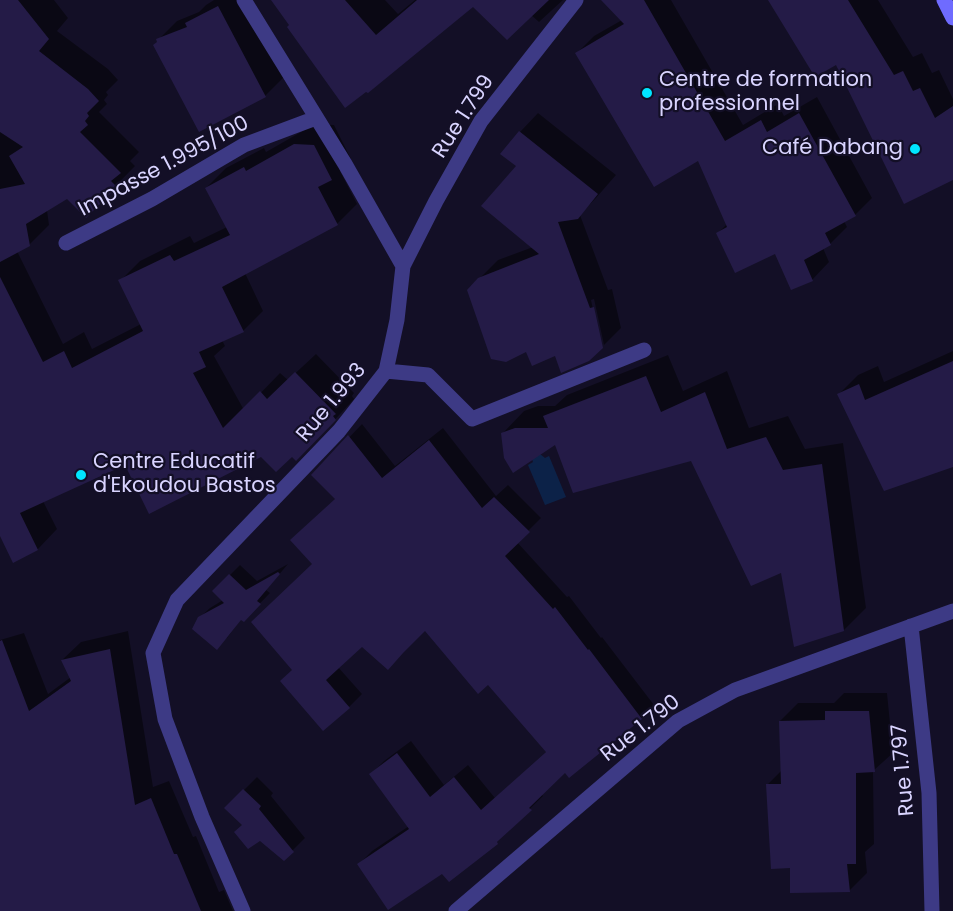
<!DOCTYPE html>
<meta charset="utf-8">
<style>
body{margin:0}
canvas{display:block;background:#130f26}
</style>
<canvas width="953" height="911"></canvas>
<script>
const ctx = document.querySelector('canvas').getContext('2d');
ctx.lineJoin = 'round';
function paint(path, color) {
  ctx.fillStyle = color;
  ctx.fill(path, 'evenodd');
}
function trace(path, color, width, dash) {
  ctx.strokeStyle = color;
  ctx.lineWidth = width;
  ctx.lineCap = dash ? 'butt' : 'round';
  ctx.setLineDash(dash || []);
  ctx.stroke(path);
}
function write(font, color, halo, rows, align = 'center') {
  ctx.font = font + ' Poppins,sans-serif';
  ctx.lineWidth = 4.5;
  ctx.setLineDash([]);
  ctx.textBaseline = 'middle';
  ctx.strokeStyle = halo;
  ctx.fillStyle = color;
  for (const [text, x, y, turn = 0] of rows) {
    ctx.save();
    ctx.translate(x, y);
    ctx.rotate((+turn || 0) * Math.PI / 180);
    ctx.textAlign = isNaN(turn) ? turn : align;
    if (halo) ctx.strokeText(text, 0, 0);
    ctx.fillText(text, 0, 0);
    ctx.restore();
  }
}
const water = new Path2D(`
 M540 454 545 458 549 456 566 497 545 505 528 465 533 462 532 459Z`);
const shadow = new Path2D(`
 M0 0H54L68 18 57 31 108 69 118 80 106 92 108 95 104 100 107 104 99 112 139 152 130 161 135 166 86 216 67 197 47 210 49 225 29 245 17 251 63 344 84 332 92 349 141 324 120 281 140 261 190 236 194 243 227 227 206 188 226 168 264 148 266 152 315 124 334 125 351 159 340 171 357 204 337 224 245 273 263 311 243 331 222 340 225 346 214 356 244 410 280 373 288 380 316 354 354 393 352 396 354 399 316 440 292 455 125 463 43 501 57 529 38 549 14 561 0 532Z
 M214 0H243L284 77 265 96 158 40 177 21 199 12 206 5Z
 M287 0H385L398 14 415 0H563L539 22 531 15 473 5 368 91 290 25Z
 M620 0H671L743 125 778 104 784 116 817 97 872 198 855 215 844 221 847 227 830 244 823 248 829 262 812 280 776 252 718 233 727 224 699 159 577 53 594 36 622 20Z
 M770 0H878L913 57 922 53 932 73 939 70 953 99V179L836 63Z
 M538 113 616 175 596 198 580 215 608 290 612 289 621 328 604 345 594 299 591 300 601 346 556 354 479 279 498 260 533 247 518 166 502 154 520 132Z
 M953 351V465L839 394 858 375 878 366 884 382Z
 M668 355 683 391 727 371 749 428 788 416 805 449 843 443 866 608 844 630 692 459 555 443 502 434 524 411 538 406H555L567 395Z
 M362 424 395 466 443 428 496 496 508 485 541 518 517 542 567 597 569 596 601 638 602 637 654 705 641 718 565 771 541 794 543 796 510 828V830L497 842 449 880 442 872 359 864 372 851 409 826 371 774 384 761 411 741 444 785 468 765 495 798 547 751 489 683 425 629 361 645 338 667 362 694 349 707 294 669 313 564 336 498 313 475Z
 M288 564 266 590 270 593 244 620 242 618 227 638 199 618 210 608 223 600 214 591 240 565 257 581Z
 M128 631 153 787 169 781 193 837 196 836 219 892 224 890 233 911H0V640L24 633 48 694 71 677 62 660 81 642Z
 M844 693H887L893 753 873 771 874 844 865 852 867 873 849 891 792 866 768 784 782 770 780 721 798 703H834Z
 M257 777 273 793 271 796 305 838 284 859 226 808Z`);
const building = new Path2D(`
 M0 0H18L49 39 39 51 88 89 99 101 87 113 89 116 85 121 88 125 80 132 121 173 111 181 117 187 86 218 67 199 26 224 30 246 0 262V189L25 184 9 156 23 147 0 132Z
 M271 0H345L376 35 417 0H549L507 40 473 7 368 93 366 92 345 108 287 27 289 25Z
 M601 0H644L725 141 761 120 767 132 799 113 856 216 825 233 831 245 804 260 813 281 791 290 775 254 735 273 716 233 727 227 698 161 654 187 575 53 624 24Z
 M768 0H848L894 75 903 71 913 91 920 88 935 118 953 106V180L904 204 836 65 815 77Z
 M218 6 266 97 199 132 153 45 157 42 156 39 187 27 185 23Z
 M519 131 598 194 578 219 558 222 590 308 594 307 603 348 589 361 561 373 555 356 532 366 526 352 506 362 491 359 467 290 478 278 539 254 481 206 516 166 500 154Z
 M294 144 314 145 332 180 318 187 338 225 222 287 244 332 199 352 206 367 193 373 223 428 260 391 267 399 295 372 336 414 333 416 336 420 296 461 292 457 276 472 261 457 149 514 125 465 20 513 38 550 13 563 0 536V277L43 362 64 351 72 368 143 331 118 280 170 255 174 261 230 235 205 188 244 167 246 171Z
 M953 361V467L884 491 837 394 859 384 865 400Z
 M646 376 661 412 705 392 727 449 766 437 783 470 822 464 844 631 794 647 781 573 751 586 691 461 573 493 555 445 513 473 504 458 501 433 515 428H548L543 416Z
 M348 435 382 478 429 440 482 508 494 497 530 532 505 556 553 609 555 607 588 650 589 649 642 719 569 778 565 773 529 808 532 810 497 842 498 844 449 882 442 874 388 910 357 864 409 829 369 774 397 753 430 797 454 777 481 810 546 752 488 685 478 694 425 631 403 653 388 670 362 647 326 680 350 708 323 731 280 681 292 670 251 622 312 564 290 540 335 499 311 475Z
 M278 572 280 574 257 601 261 604 244 622 241 620 217 650 192 629 198 617 224 603 212 591 229 574 246 590Z
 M2 640 29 711 71 681 61 660 110 649 135 805 151 798 174 854H177L201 911H0V641Z
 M825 711H869L875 772 856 773V864H847L850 892 790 893V868L771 869 766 784H781L779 721 825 720Z
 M243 789 261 806 259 809 294 852 284 861 260 841 248 849 234 832 242 825 224 808Z`);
const minor = new Path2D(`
 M66 243 152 199 244 145 316 118
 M403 266 436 201 481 121 576 0
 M386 371 428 375 472 419 644 350
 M911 626 929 793 932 911
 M243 911 202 817 165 719 153 653 177 600 339 431 386 371 397 320 403 266 345 164 244 0
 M456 911 678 721 735 690 953 611`);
const secondary = new Path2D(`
 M944 0 953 18`);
const markers = [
 [647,93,6,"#00e5ff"],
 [915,149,6,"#00e5ff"],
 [81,475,6,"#00e5ff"]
];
const poiNames = [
 ["Centre de formation",659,81],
 ["professionnel",659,105],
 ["Café Dabang",903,149,"right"],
 ["Centre Educatif",93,463],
 ["d'Ekoudou Bastos",93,487]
];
const streetNames = [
 ["Rue 1.799",464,117,-57],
 ["Impasse 1.995/100",164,167,-28],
 ["Rue 1.993",332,403,-50],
 ["Rue 1.790",641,729,-38],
 ["Rue 1.797",904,770,-95]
];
paint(water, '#0c2248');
paint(shadow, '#0007');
paint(building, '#241b47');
trace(minor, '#3d3a85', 15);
trace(secondary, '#6f6bff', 15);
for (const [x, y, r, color] of markers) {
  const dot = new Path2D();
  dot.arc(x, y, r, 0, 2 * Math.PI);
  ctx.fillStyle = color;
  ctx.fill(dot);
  trace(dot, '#130f26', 2);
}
write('21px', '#d9d4ff', '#130f26', poiNames, 'left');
write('21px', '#d9d4ff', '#130f26', streetNames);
</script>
